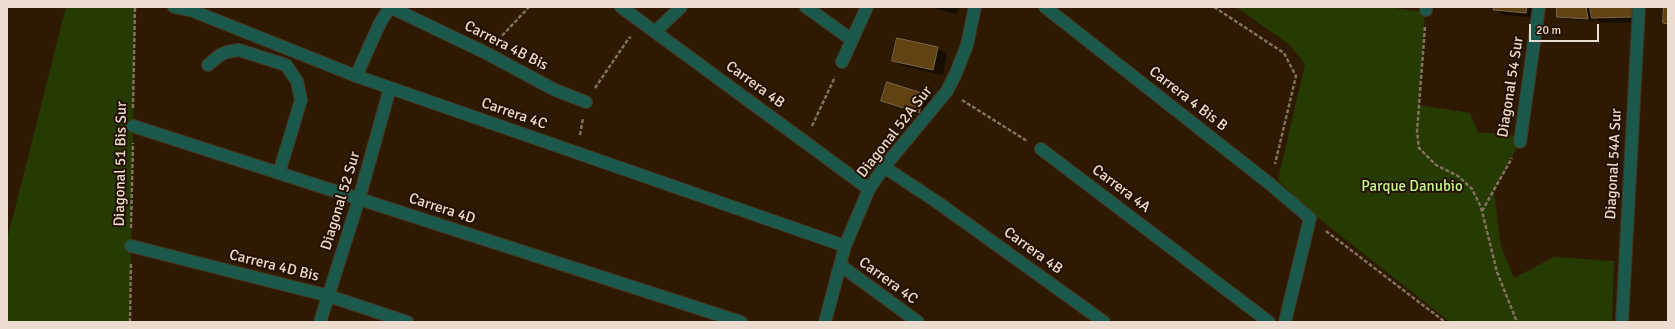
<!DOCTYPE html>
<style>
body{margin:0}
#map{position:relative;width:1675px;height:329px;overflow:hidden;background:#2e1a03;font-family:Signika,sans-serif}
canvas{display:block}
.frame{position:absolute;inset:0;border:8px solid #eadcce;pointer-events:none}
.scale{position:absolute;left:1529px;top:24px;width:70px;height:18px;box-sizing:border-box;border:2px solid #eadcce;border-top:0;padding-left:5px;font-size:12px;line-height:14px;white-space:nowrap;color:#eadcce;-webkit-text-stroke:3px #241000;paint-order:stroke}
</style>
<div id="map">
<canvas width="1675" height="329"></canvas>
<div class="frame"></div>
<div class="scale">20 m</div>
</div>
<script>
const ctx = document.querySelector('canvas').getContext('2d');
ctx.lineJoin = 'round';
function paint(path, color) {
  ctx.fillStyle = color;
  ctx.fill(path, 'evenodd');
}
function trace(path, color, width, dash) {
  ctx.strokeStyle = color;
  ctx.lineWidth = width;
  ctx.lineCap = dash ? 'butt' : 'round';
  ctx.setLineDash(dash || []);
  ctx.stroke(path);
}
function write(font, color, halo, rows, align = 'center') {
  ctx.font = font + ' Signika,sans-serif';
  ctx.lineWidth = 4;
  ctx.setLineDash([]);
  ctx.textBaseline = 'middle';
  ctx.strokeStyle = halo;
  ctx.fillStyle = color;
  for (const [text, x, y, turn = 0] of rows) {
    ctx.save();
    ctx.translate(x, y);
    ctx.rotate((+turn || 0) * Math.PI / 180);
    ctx.textAlign = isNaN(turn) ? turn : align;
    if (halo) ctx.strokeText(text, 0, 0);
    ctx.fillText(text, 0, 0);
    ctx.restore();
  }
}
const green = new Path2D(`
 M66 7H135L130 322H7V240Z
 M1236 7H1386L1425 12 1419 105 1470 113 1478 132 1519 136 1517 147 1494 191 1501 246 1514 278 1554 257 1614 261 1612 322H1450L1312 213 1278 180 1305 64 1290 45Z`);
const shadow = new Path2D(`
 M928 7H958L957 14Z
 M1495 7H1536V18L1505 15 1495 9Z
 M1558 7H1588L1591 9V7H1643V22L1602 23 1592 17 1593 21 1563 19 1558 16Z
 M937 48 947 54 943 75 903 66 894 61Z
 M925 95 935 100 929 118 892 106 882 101Z`);
const building = new Path2D(`
 M1494 7H1527L1526 13 1494 10Z
 M1557 7H1586L1588 19 1557 17Z
 M1590 7H1633V17L1592 18Z
 M1664 7H1668V24L1663 23Z
 M897 38 938 47 933 70 892 61Z
 M887 82 925 94 919 113 881 101Z`);
const path = new Path2D(`
 M1214 7 1284 53 1296 76 1275 164
 M1425 27 1417 132 1419 148 1436 165 1458 176 1472 189 1481 207 1497 272 1517 322
 M498 40 529 7
 M595 88 629 38 631 37
 M962 100 1027 141
 M133 108 135 7
 M812 126 835 77
 M580 135 583 118
 M1482 211 1512 158
 M131 228 133 143
 M1326 231 1445 322
 M130 322 131 263`);
const minor = new Path2D(`
 M174 7 193 11 356 76 845 246
 M390 7 486 53 555 90 586 102
 M621 7 869 189
 M806 7 852 40
 M1045 7 1270 184 1310 218 1285 322
 M1426 10V7
 M655 32 681 7
 M842 62 867 7
 M208 65 220 55 227 52 239 50 286 65 297 81 301 100 279 173
 M356 76 380 23 390 7
 M133 126 741 322
 M1520 142 1539 7
 M1041 149 1269 322
 M884 167 937 202 1104 322
 M131 246 329 296 407 322
 M840 265 918 322
 M320 322 359 199 390 88
 M825 322 845 246 869 189 884 167 947 91 956 73 967 45 975 7
 M1622 322 1639 7`);
const streetNames = [
 ["Carrera 4B Bis",506,46,27],
 ["Carrera 4B",755,85,36],
 ["Diagonal 54 Sur",1511,87,-81],
 ["Carrera 4 Bis B",1188,99,38],
 ["Carrera 4C",514,114,19],
 ["Diagonal 52A Sur",895,132,-52],
 ["Diagonal 51 Bis Sur",121,164,-89],
 ["Diagonal 54A Sur",1614,164,-87],
 ["Carrera 4A",1121,189,37],
 ["Diagonal 52 Sur",341,201,-73],
 ["Carrera 4D",442,209,18],
 ["Carrera 4B",1033,251,36],
 ["Carrera 4D Bis",274,266,14],
 ["Carrera 4C",888,281,36]
];
const parkNames = [
 ["Parque Danubio",1412,187]
];
paint(green, '#263b01');
paint(shadow, '#0007');
paint(building, '#604213');
trace(building, '#7c674b', 1);
trace(minor, '#48351f', 14);
trace(path, '#82715e', 2.5, [4, 2]);
trace(minor, '#1b594c', 12);
write('15px', '#eadcce', '#241000', streetNames);
write('15px', '#c5f885', '#241000', parkNames);
</script>
